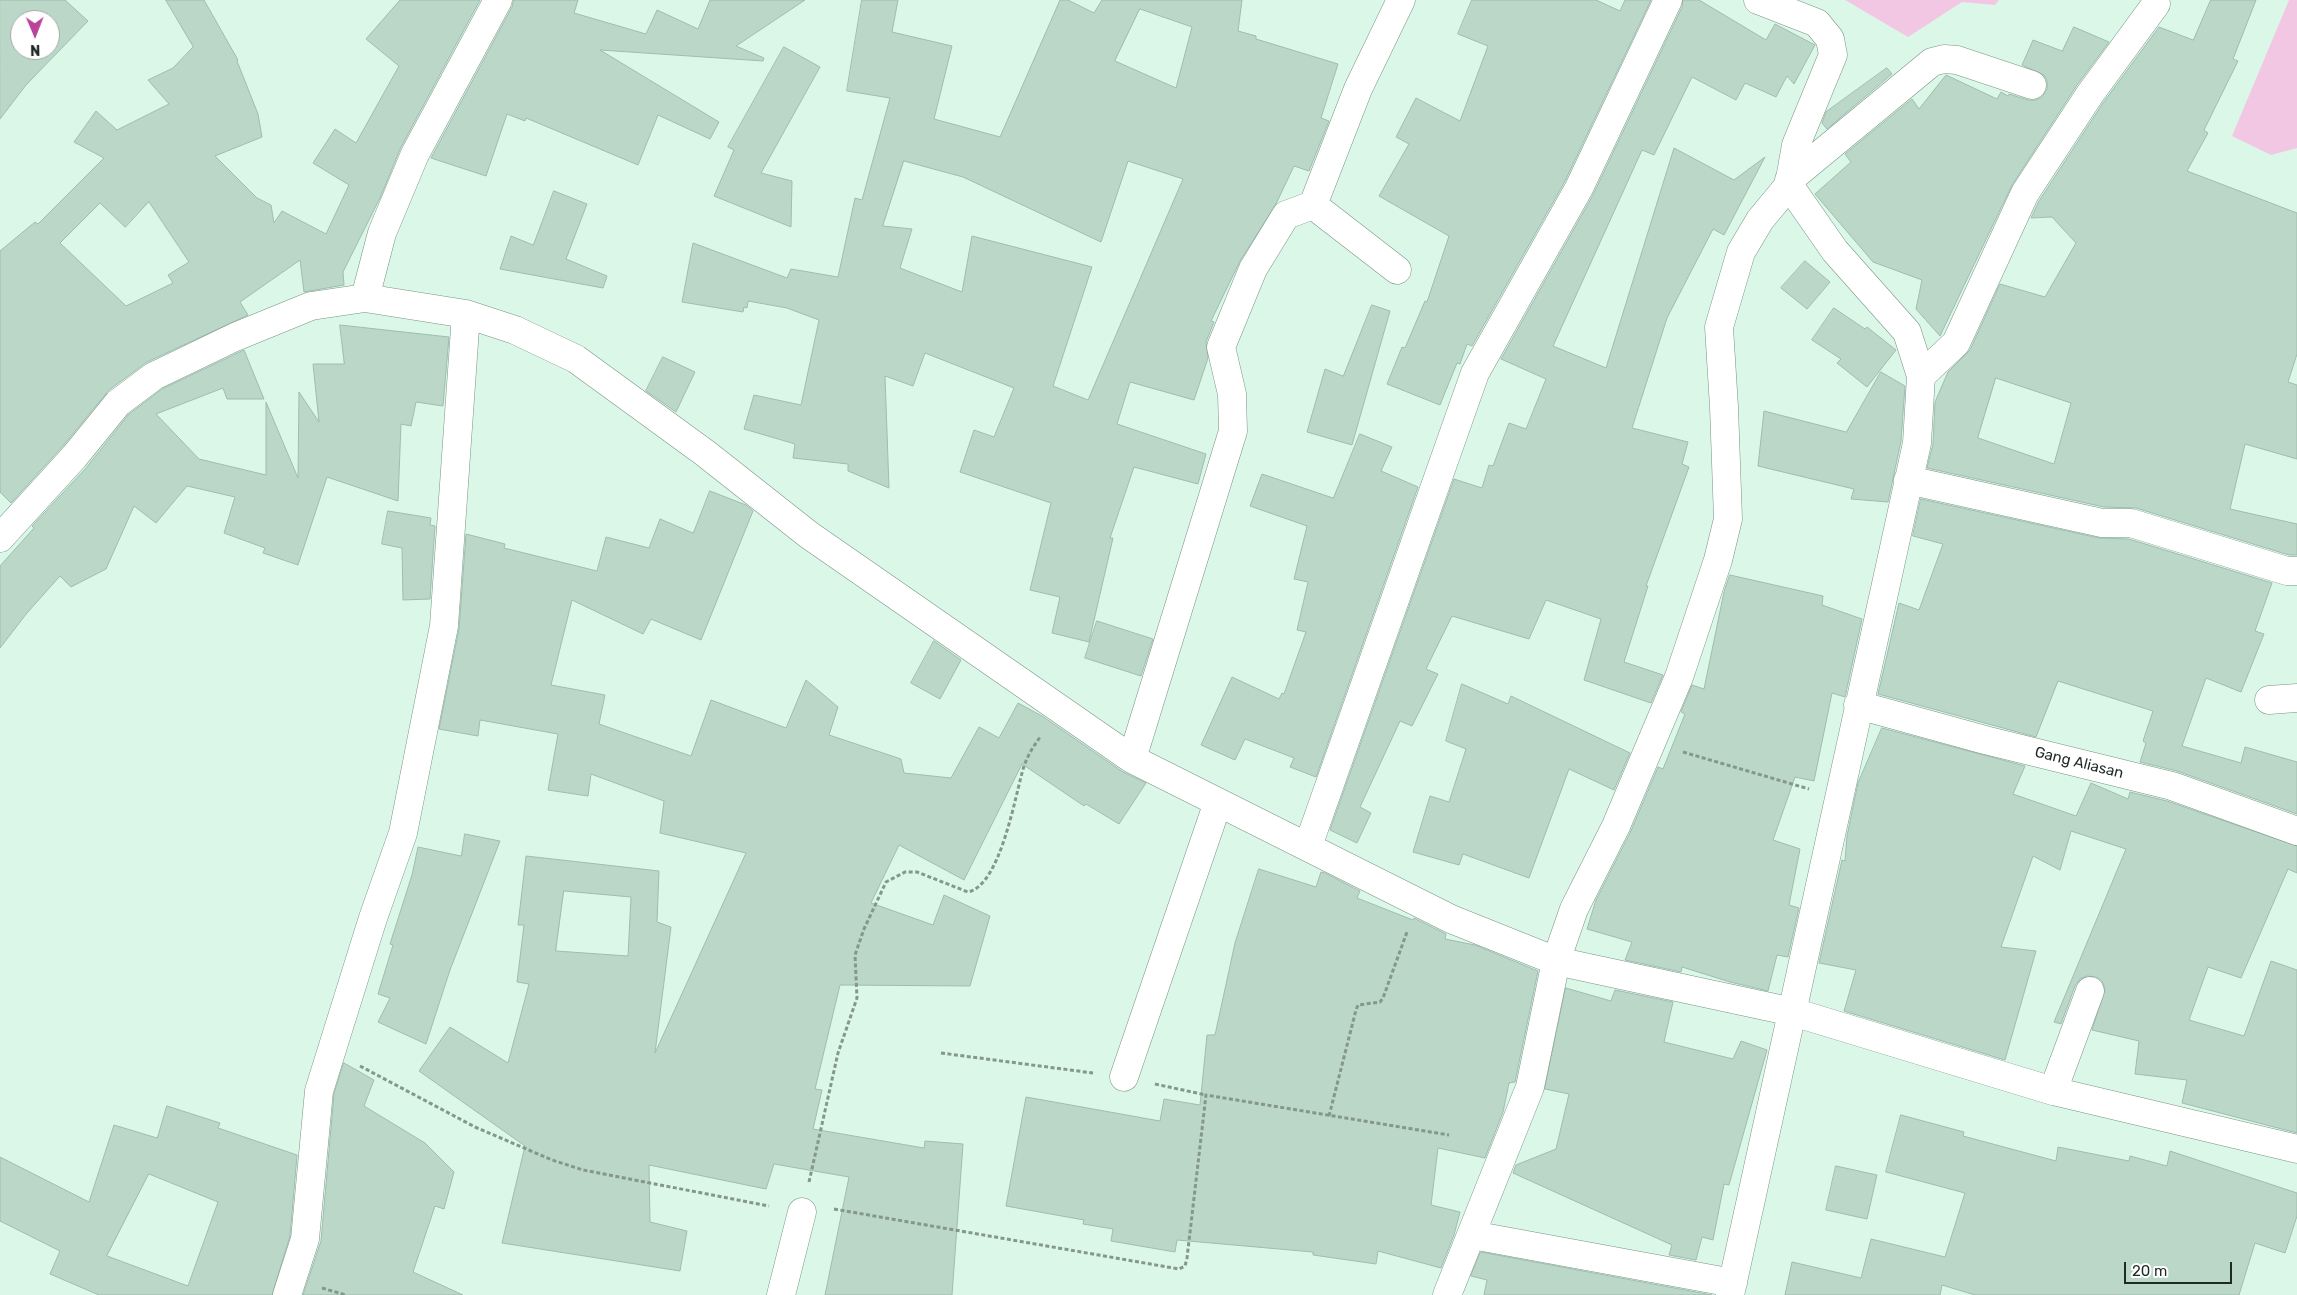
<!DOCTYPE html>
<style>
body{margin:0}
#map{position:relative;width:2297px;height:1295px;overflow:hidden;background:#dbf7e8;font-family:Rubik,sans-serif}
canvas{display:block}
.north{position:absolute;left:10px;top:10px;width:50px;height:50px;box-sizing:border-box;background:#fff;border:1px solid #a5aaa8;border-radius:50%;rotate:179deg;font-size:14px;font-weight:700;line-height:20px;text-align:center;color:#1f2a25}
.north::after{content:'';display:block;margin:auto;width:18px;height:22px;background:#ba449b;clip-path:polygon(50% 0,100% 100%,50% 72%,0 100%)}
.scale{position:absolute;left:2124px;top:1262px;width:108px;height:22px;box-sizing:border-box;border:2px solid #1f2a25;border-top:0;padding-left:6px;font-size:15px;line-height:18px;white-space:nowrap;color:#1f2a25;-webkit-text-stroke:4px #fff;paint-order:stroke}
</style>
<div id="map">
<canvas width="2297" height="1295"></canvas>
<div class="north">N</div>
<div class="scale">20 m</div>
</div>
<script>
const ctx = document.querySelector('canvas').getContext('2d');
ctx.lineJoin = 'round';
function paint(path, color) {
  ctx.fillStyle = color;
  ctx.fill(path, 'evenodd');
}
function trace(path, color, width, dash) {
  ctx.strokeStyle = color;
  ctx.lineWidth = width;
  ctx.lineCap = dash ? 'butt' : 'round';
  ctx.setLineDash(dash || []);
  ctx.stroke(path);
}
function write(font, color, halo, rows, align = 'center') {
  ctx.font = font + ' Rubik,sans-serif';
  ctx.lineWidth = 4;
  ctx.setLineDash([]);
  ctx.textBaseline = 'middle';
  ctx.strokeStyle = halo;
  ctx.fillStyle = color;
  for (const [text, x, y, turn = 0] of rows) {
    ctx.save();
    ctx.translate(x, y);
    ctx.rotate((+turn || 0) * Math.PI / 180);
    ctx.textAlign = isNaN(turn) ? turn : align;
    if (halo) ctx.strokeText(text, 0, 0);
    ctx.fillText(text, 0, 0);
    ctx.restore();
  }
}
const green = new Path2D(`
 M1845 0H1999L1995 5 1962 2 1908 37Z
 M2289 0H2297V148L2271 155 2232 136Z`);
const building = new Path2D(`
 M0 0H65L88 21 26 85 0 119ZM20 20H50V50H20Z
 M166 0H204L238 60 237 61 258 114 262 137 215 156 257 198 271 205 274 223 282 211 326 234 349 185 313 163 335 129 356 143 399 66 366 39 400 0H480L401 147 380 198 343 272 344 285 304 292 300 260 240 302 248 315 147 362 109 390 62 447 11 503 0 492V251L35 222 38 224 104 158 74 142 96 111 117 130 169 104 148 80 173 68 193 47ZM149 202 189 262 168 275 173 283 126 306 60 243 100 203 125 227Z
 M514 0H578L574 13 646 34 657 10 698 29 710 0H805L736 46 764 58 763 61 600 50 719 122 710 139 658 115 638 165 526 118 525 121 507 114 486 176 431 158 512 7Z
 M862 0H898L892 32 952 46 934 119 1000 137 1060 0H1068L1094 13 1102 0H1242L1238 31 1256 36V39L1338 64 1321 118 1329 121 1309 171 1294 166 1276 204 1240 261 1211 321 1214 322 1206 342 1208 358 1194 400 1130 382 1117 424 1206 454 1198 484 1134 467 1110 538H1113L1089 642 1052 633 1060 597 1030 590 1051 503 960 472 974 430 994 437 1014 388 925 353 913 386 885 376 889 488 848 471V464L793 458 795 444 744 429 754 395 801 405 819 320 787 308 748 301 747 308 744 307 743 312 682 302 693 243 787 278 791 269 838 277 855 198 862 200 890 98 847 91ZM1140 9 1192 27 1176 88 1115 61ZM904 161 963 177 1101 242 1128 161 1183 179 1088 400 1053 386 1092 267 972 236 962 292 900 268 912 229 883 226Z
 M1472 0H1596L1620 11 1625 0H1651L1565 181 1472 346 1467 344 1460 364 1457 363 1440 405 1387 384 1402 347 1405 348 1425 301 1427 302 1449 236 1379 196 1409 144 1396 137 1416 98 1460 121 1488 46 1458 34Z
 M1683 0H1699L1766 40 1775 24 1815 45 1794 84 1787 76 1776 97 1745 83 1736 100 1692 77 1654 155 1642 150 1553 346 1606 368 1674 148 1734 180 1765 157 1724 235 1713 229 1667 318 1632 428 1688 442 1682 464 1689 467 1646 586H1648L1624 662 1663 675 1651 703 1584 680 1601 619 1546 600 1529 639 1452 616 1426 669 1438 674 1412 726 1400 721 1360 807 1371 813 1357 843 1330 830 1454 479 1482 488 1489 465 1493 466 1509 423 1526 429 1546 379 1501 359 1593 195 1682 7Z
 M2211 0H2256L2233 59 2238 61 2204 130 2208 133 2187 171 2297 213V354L2288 382 2297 385V459L2245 444 2230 509 2297 524V555H2289L2136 508 2104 507 1927 468 1933 444 1935 402 1948 372 1970 350 2000 284 2045 297 2076 243 2052 217 2031 218 2039 201 2103 103 2159 27 2193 40ZM1996 378 2071 403 2054 464 1978 438Z
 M2074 27 2109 42 2077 85 2012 185 1940 336 1916 309 1922 280 1873 262 1815 194 1851 162 1845 154 1912 99 1919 109 1946 75 1997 99 2001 92 2008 96 2009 94 2028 100H2036L2042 97 2047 89V81L2044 75 2022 65 2033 40 2062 51Z
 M784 47 820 67 761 173 792 181 791 227 714 196 734 150 728 147Z
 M1887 68 1892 74 1827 129 1822 123 1826 112Z
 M554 191 587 204 566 259 607 276 603 288 500 269 511 236 533 245Z
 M1805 261 1830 282 1807 309 1781 288Z
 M1372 305 1390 311 1352 445 1307 432 1325 369 1343 376Z
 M1834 308 1865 329 1867 327 1896 350 1867 387 1837 363 1841 359 1812 340Z
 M340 325 449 337 443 406 416 402 411 426 401 424 398 501 327 477 298 565 263 553 265 548 224 533 235 497 187 486 156 523 134 506 106 569 71 587 60 576 27 613 0 648V566L34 528 32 526 86 468 129 414 162 389 244 350 264 399H227L223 388 156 414 199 459 266 475V402L298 478 299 392 319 422 313 364H344Z
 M663 357 695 372 676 412 646 391Z
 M1881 372 1905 386 1901 441 1888 502 1851 499 1854 489 1758 466 1764 411 1846 432Z
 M1360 434 1392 447 1381 471 1418 487 1316 777 1290 767 1294 758 1245 739 1235 760 1201 745 1232 677 1279 699 1282 693 1284 694 1306 632 1297 630 1308 582 1294 579 1307 526 1250 506 1262 474 1333 498Z
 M710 491 746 505 753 511 701 640 651 619 643 634 572 600 551 685 605 695 599 724 691 756 711 700 786 728 806 680 838 707 829 735 901 759 904 773 951 778 979 727 999 738 1018 703 1042 716 1123 772 1146 783 1119 824 1086 804 1084 806 1022 764 964 880 899 845 871 903 933 925 944 895 990 916 970 986 840 985 815 1089 822 1090 813 1129 924 1148 925 1141 963 1144 952 1295H825L849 1177 774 1164 766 1189 649 1165 650 1222 687 1231 680 1271 502 1243 525 1146 419 1071 450 1027 508 1063 529 984 517 982 524 925H518L526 856 659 871 657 922 671 927 655 1053 746 853 660 833 664 801 591 774 588 796 548 790 558 734 480 720 478 736 439 729 459 629 466 534 505 544 504 548 597 571 606 537 649 548 660 519 693 533ZM564 891 631 897 628 956 556 951Z
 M1921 499 2099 538 2129 539 2272 583 2255 631 2264 634 2241 692 2206 678 2182 746 2241 763 2245 747 2297 762V814L2177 771 2140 762 2146 743 2143 741 2153 711 2058 681 2036 737 1878 694 1899 603 1919 610 1943 544 1913 536Z
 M388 511 431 518 430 525 435 526 430 599 403 600 402 548 382 544Z
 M1730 575 1823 596 1822 605 1862 619 1845 697 1832 693 1814 781 1795 777 1773 840 1800 849 1789 905 1799 908 1788 957 1777 955 1768 991 1730 982 1682 967 1681 972 1625 960 1632 942 1587 929 1596 900 1630 833 1658 767 1663 769 1685 714 1681 712 1692 685 1704 689 1724 592Z
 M1097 621 1153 639 1141 676 1085 658Z
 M934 641 961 660 940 699 911 683Z
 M1462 684 1508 704 1511 696 1630 753 1614 790 1569 769 1529 878 1463 854 1459 865 1413 852 1430 796 1449 802 1466 749 1446 741Z
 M1882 728 2025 766 2013 794 2076 816 2091 783 2128 799 2130 792 2167 801 2297 846V873L2288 869 2241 978 2208 967 2189 1020 2244 1036 2271 961 2297 970V1133L2182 1103 2187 1080 2135 1074 2139 1041 2092 1030 2105 989 2102 981 2096 977 2087 976 2080 979 2075 986 2061 1024 2054 1022 2126 849 2071 831 2060 870 2033 856 2001 947 2036 951 2005 1060 1844 1011 1856 970 1819 963 1842 860 1845 861 1847 836 1858 783Z
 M465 834 500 841 450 970 426 1044 378 1022 390 998 378 994 393 945 390 944 412 875 418 847 461 856Z
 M1259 869 1316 887 1321 872 1325 873 1360 891 1357 898 1413 920 1414 918 1446 934 1445 939 1475 945 1538 971 1515 1082 1509 1083 1503 1112 1485 1158 1438 1148 1431 1205 1460 1212 1454 1235 1441 1268 1378 1251 1376 1264 1313 1255V1252L1177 1240 1175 1252 1111 1241 1113 1229 1083 1224 1084 1220 1006 1206 1026 1097 1160 1121 1164 1099 1200 1105 1207 1035H1215L1235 943Z
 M1566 988 1611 1001 1615 990 1673 1002 1664 1042 1733 1059 1741 1041 1767 1050 1729 1185 1724 1184 1713 1240 1702 1237 1696 1260 1669 1255 1672 1245 1513 1173 1516 1165 1556 1149 1569 1094 1545 1089Z
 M344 1063 374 1080 364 1106 425 1143 454 1172 444 1209 435 1206 413 1272 463 1295H303L321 1241 334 1094Z
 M167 1106 220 1123 218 1128 297 1155 290 1236 272 1295H99L50 1274 60 1251 0 1221V1157L89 1202 114 1125 157 1138ZM149 1174 218 1202 188 1286 107 1256Z
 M1901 1115 1964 1132 1963 1136 2056 1161 2058 1147 2129 1161 2130 1156 2167 1166 2170 1151 2297 1193V1216L2285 1253 2255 1243 2239 1295H1975L1942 1285 1940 1295H1785L1792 1262 1861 1278 1871 1239 1945 1257 1965 1193 1886 1172Z
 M1836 1166 1877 1175 1867 1219 1826 1210Z
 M1481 1252 1712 1295H1484L1487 1280 1471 1276Z`);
const path = new Path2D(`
 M1683 752 1809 789
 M941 1053 1093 1073
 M360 1066 475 1127 552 1160 583 1170 769 1206
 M1155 1084 1206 1095
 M1329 1116 1356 1010 1358 1005 1380 1002 1383 998 1407 932
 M809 1182 838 1053 857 998 855 955 864 929 886 882 905 872H917L968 892C1001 885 1015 795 1024 766 1028 755 1034 745 1041 736
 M834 1209 1179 1269 1185 1266 1187 1258 1206 1095 1449 1135
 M322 1288 346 1295`);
const minor = new Path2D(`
 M1789 180 1932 62 1944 59 1957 60 2032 85
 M1397 270 1313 205 1358 89 1401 0
 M365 298 382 233 415 154 498 0
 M1921 376 1956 343 2025 193 2090 94 2156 4
 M1908 480 2102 523H2131L2287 571H2297
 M0 538 74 457 118 403 154 376 235 337 311 306 365 298 466 314 515 330 576 359 705 453 809 535 1132 759 1451 919 1556 961 1793 1012 2053 1091 2297 1149
 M2269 700 2297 698
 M1858 705 1985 740 2172 786 2297 831
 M1132 759 1233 431 1232 394 1221 347 1253 269 1286 215 1313 205
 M1308 846 1475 373 1579 188 1668 0
 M1124 1077 1218 802
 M2053 1091 2090 991
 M1472 1235 1733 1283
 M287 1295 305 1239 319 1091 373 918 403 833 444 626 466 314
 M781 1295 802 1212
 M1447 1295 1530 1087 1556 961 1574 909 1616 826 1679 677 1718 560 1728 519 1724 407 1719 327 1741 252 1760 220 1789 185
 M1730 1295 1917 443 1921 376 1907 332 1835 251 1789 185 1796 145 1833 55 1830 39 1817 23 1758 0`);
const streetNames = [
 ["Gang Aliasan",2079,763,14]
];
paint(green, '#f2c7e3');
paint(building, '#bbd7c8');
trace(building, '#a0bcae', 1);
trace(minor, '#799486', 29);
trace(path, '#83978c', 3, [4, 2.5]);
trace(minor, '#fff', 28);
write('15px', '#1f2a25', '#fff', streetNames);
</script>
